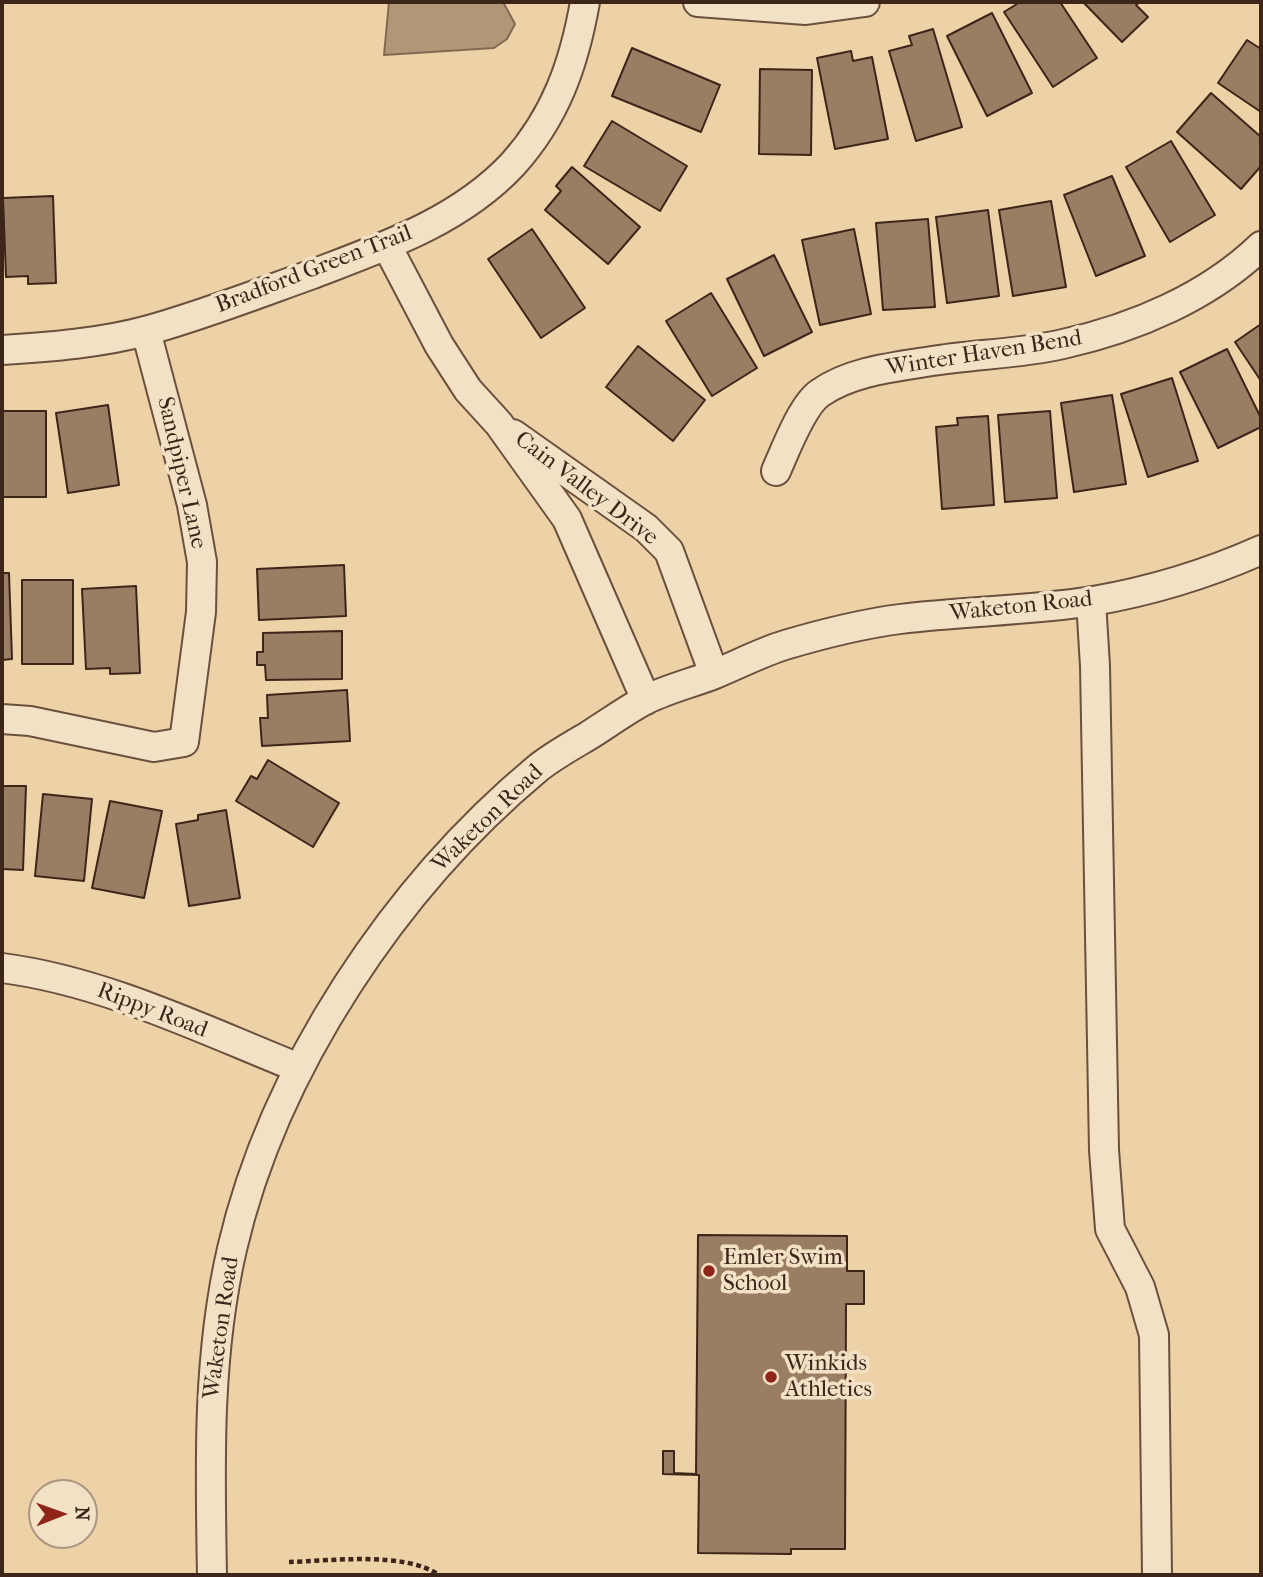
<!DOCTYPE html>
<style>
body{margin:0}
#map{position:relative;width:1263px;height:1577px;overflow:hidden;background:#edd1a7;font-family:"IM FELL French Canon",serif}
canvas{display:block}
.frame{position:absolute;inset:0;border:4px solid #3e251a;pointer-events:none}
.north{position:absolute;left:28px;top:1479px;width:70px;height:70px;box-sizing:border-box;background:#f3e1c6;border:2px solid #ab9681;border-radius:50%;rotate:89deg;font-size:19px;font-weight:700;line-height:28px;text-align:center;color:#3e251a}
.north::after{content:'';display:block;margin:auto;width:24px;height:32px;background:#8f2418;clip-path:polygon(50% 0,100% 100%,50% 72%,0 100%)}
</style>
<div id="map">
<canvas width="1263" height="1577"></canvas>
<div class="frame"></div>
<div class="north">N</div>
</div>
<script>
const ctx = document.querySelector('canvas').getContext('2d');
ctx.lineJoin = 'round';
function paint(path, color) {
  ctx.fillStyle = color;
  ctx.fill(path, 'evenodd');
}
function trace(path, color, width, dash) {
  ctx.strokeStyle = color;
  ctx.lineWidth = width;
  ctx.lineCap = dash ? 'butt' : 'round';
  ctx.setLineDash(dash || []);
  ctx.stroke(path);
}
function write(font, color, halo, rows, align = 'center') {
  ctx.font = font + ' "IM FELL French Canon",serif';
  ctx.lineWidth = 7;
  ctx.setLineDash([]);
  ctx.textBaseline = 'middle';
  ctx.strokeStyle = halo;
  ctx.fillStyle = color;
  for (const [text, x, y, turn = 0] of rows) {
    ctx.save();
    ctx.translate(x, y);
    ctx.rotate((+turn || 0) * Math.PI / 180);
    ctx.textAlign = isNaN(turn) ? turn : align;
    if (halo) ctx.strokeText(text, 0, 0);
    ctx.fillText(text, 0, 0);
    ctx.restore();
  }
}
const water = new Path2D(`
 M389 2H503L515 24 507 39 494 48 384 55Z`);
const building = new Path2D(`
 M1020 2H1060L1097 58 1053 87 1004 12Z
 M1083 2H1140L1136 5 1148 17 1122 42Z
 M992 13 1032 93 987 116 947 36Z
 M933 29 962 127 916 141 889 51 912 45 909 36Z
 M1247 40 1261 49V112L1218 83Z
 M632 48 720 85 701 132 612 96Z
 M851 51 853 61 872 57 888 139 835 149 817 58Z
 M760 69 812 70 811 155 759 154Z
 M1211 93 1261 137V166L1241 189 1177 132Z
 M612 121 687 166 660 211 584 166Z
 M1171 141 1215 215 1170 242 1126 167Z
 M572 167 640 227 608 264 545 210 561 191 556 186Z
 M1112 176 1145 256 1096 276 1064 195Z
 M53 196 56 283 28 284V276L6 277 3 198Z
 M1051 201 1066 287 1013 296 999 210Z
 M988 210 999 296 947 303 936 217Z
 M928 219 935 307 883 310 876 223Z
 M532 229 585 308 541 338 488 259Z
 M854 229 871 314 820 325 802 240Z
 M774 255 812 332 764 356 727 279Z
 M711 293 757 368 712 396 666 321Z
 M1261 324V381L1235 342Z
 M638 346 705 400 673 441 606 387Z
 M1227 349 1261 418V427L1218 448 1180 372Z
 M1172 378 1198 461 1148 477 1121 394Z
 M1112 395 1126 484 1074 492 1061 403Z
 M108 405 119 485 68 493 56 413Z
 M2 411H46V497H2Z
 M1050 411 1057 498 1005 502 998 415Z
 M988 416 994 505 942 509 936 427 958 425 957 418Z
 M344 565 346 616 259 620 257 569Z
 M2 573H9L12 659 2 660Z
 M22 580H73V664H22Z
 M136 586 140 673 110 674V668L86 669 82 589Z
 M342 631V679L266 680 265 665H257V652H263V633Z
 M347 690 350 741 262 746 260 718H268L267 695Z
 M268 760 339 803 313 847 236 801 251 776 257 779Z
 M2 786H26L23 870 2 869Z
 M43 794 92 799 84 881 35 876Z
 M110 801 162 811 144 898 92 888Z
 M226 810 240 898 189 906 176 824 198 820V815Z
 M698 1235 847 1236V1271H864V1304H846L845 1549H791V1554L698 1553 699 1475 663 1474V1451H674V1473L696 1474Z`);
const path = new Path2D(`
 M289 1562C331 1561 404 1551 439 1575`);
const minor = new Path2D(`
 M698 2 806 10 865 2
 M387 246 439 345 468 390 499 424 567 519 646 700
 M2 350C50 347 102 343 149 330 203 315 257 294 310 275 381 248 459 222 513 164 556 116 574 64 585 2
 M513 434 646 528 669 551 714 674
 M776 471C785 451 802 405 820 393 851 371 895 367 932 361 975 354 1020 354 1063 344 1135 328 1208 297 1261 246
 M1091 601 1095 666 1104 1150 1110 1229 1140 1287 1154 1335 1157 1575
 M2 719 30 721 154 747 184 742 201 612 202 562 192 505 146 331
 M2 968C104 981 204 1030 299 1068
 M212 1575C210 1466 207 1357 232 1249 274 1068 396 886 538 768 553 756 571 746 588 736 607 724 625 711 645 700 667 689 692 683 715 674 739 664 762 652 785 645 822 634 862 624 900 619 964 611 1029 611 1093 601 1151 591 1207 574 1261 550`);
const markers = [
 [709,1271,7,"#8f2418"],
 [771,1377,7,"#8f2418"]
];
const streetNames = [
 ["Bradford Green Trail",314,270,-21],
 ["Winter Haven Bend",984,354,-9],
 ["Sandpiper Lane",181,473,77],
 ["Cain Valley Drive",586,489,37],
 ["Waketon Road",1021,607,-6],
 ["Waketon Road",488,819,-44],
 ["Rippy Road",152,1011,21],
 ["Waketon Road",222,1328,-82]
];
const poiNames = [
 ["Emler Swim",723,1258],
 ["School",723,1284],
 ["Winkids",785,1364],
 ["Athletics",785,1390]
];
paint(water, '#b29777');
trace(water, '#846952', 2);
paint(building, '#997e63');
trace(building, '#3e251a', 2);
trace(minor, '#6a503d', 32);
trace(path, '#3e251a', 4.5, [5, 3.5]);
trace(minor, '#f3e1c6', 28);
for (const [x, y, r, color] of markers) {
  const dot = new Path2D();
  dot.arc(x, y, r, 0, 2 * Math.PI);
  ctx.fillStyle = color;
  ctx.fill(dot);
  trace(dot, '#f3e1c6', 2.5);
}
write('23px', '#3e251a', '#f3e1c6', streetNames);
write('23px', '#3e251a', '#f3e1c6', poiNames, 'left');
</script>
